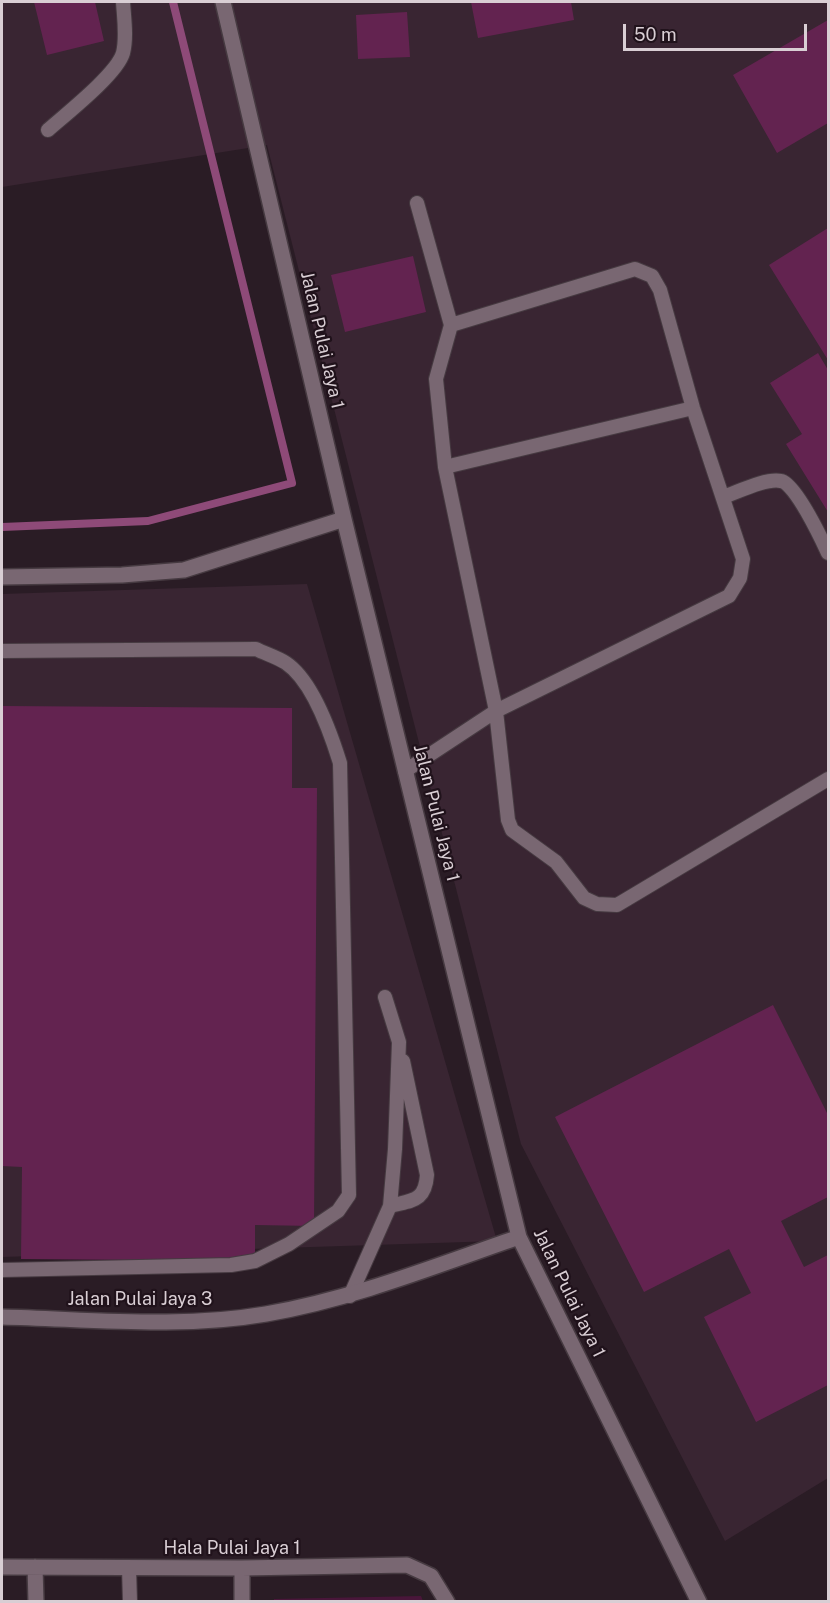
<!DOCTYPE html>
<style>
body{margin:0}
#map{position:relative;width:830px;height:1603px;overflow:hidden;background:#2a1c25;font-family:"Public Sans",sans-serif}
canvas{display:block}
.frame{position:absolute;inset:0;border:3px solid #d9ced4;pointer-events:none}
.scale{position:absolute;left:623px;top:24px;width:184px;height:27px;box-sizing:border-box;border:3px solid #d9ced4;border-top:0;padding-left:8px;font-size:18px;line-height:21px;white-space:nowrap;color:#d9ced4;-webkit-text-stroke:4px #20121b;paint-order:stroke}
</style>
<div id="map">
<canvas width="830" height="1603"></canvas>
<div class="frame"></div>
<div class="scale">50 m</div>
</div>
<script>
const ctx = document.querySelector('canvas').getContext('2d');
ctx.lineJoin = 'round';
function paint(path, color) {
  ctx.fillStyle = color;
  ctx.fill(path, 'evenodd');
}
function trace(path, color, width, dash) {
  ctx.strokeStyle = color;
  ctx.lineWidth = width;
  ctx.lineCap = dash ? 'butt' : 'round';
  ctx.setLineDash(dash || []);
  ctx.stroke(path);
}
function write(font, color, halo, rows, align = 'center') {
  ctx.font = font + ' "Public Sans",sans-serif';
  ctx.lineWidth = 4.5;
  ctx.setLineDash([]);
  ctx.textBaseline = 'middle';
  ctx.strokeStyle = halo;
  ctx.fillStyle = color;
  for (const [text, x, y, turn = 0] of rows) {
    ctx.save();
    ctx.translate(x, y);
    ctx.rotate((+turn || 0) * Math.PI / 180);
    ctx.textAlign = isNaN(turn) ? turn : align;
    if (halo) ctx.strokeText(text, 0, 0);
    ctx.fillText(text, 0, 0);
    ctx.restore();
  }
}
const built = new Path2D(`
 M2 2H828V1478L725 1541 521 1144 267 145 2 187Z
 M307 584 497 1241 2 1257V594Z`);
const green = new Path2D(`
 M421 1596 423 1601 274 1602V1599Z`);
const stream = new Path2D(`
 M2 527 148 521 292 483 173 2`);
const building = new Path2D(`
 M34 2H95L104 41 47 55Z
 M471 2H571L574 20 478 38Z
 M407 12 410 57 358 59 356 15Z
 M828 20V123L777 153 733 75Z
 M828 228V360L769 265Z
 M413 256 426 312 345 332 331 275Z
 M818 353 828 370V512L786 444 802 434 770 383Z
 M2 706 292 708V788H317L314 1226 255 1225V1261L21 1259 22 1167 2 1166Z
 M773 1005 828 1115V1197L781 1221 804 1267 828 1255V1385L756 1422 704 1317 751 1293 729 1249 644 1292 555 1117Z`);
const service = new Path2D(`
 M48 130C66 114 117 74 123 53 127 37 124 18 123 2
 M417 203 451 325
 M445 467 693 408
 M723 497C738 492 765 478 781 481 795 483 821 538 828 553
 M2 651 256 649C266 654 277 657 286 663 313 681 331 734 340 763L349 1195 338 1211 289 1244 255 1261 231 1265 2 1270
 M405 771 496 711 729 596 740 578 743 559 693 408 660 290 652 276 635 269 451 325 436 379 445 467 496 711 508 820 512 830 556 862 584 898 597 904 617 905 828 779
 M390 1206C412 1200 425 1202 427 1175L403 1061
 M350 1296 390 1206 395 1149 399 1042 385 997
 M129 1568 130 1602`);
const minor = new Path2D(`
 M223 2 344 519 519 1237 699 1602
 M2 577 122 575 184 570 344 519
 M2 1317C89 1319 179 1329 266 1314 353 1299 435 1266 519 1237
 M2 1567 242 1568 407 1565 431 1576 447 1602
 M35 1567 36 1602
 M242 1568V1602`);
const streetNames = [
 ["Jalan Pulai Jaya 1",322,340,77],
 ["Jalan Pulai Jaya 1",436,813,76],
 ["Jalan Pulai Jaya 1",569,1293,64],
 ["Jalan Pulai Jaya 3",140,1299],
 ["Hala Pulai Jaya 1",232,1548]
];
paint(built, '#392532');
paint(green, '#49163a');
trace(stream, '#8e4a78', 8);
paint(building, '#632350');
trace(service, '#463a41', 16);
trace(minor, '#463a41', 18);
trace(service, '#796772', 14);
trace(minor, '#796772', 15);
write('18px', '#d9ced4', '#20121b', streetNames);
</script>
